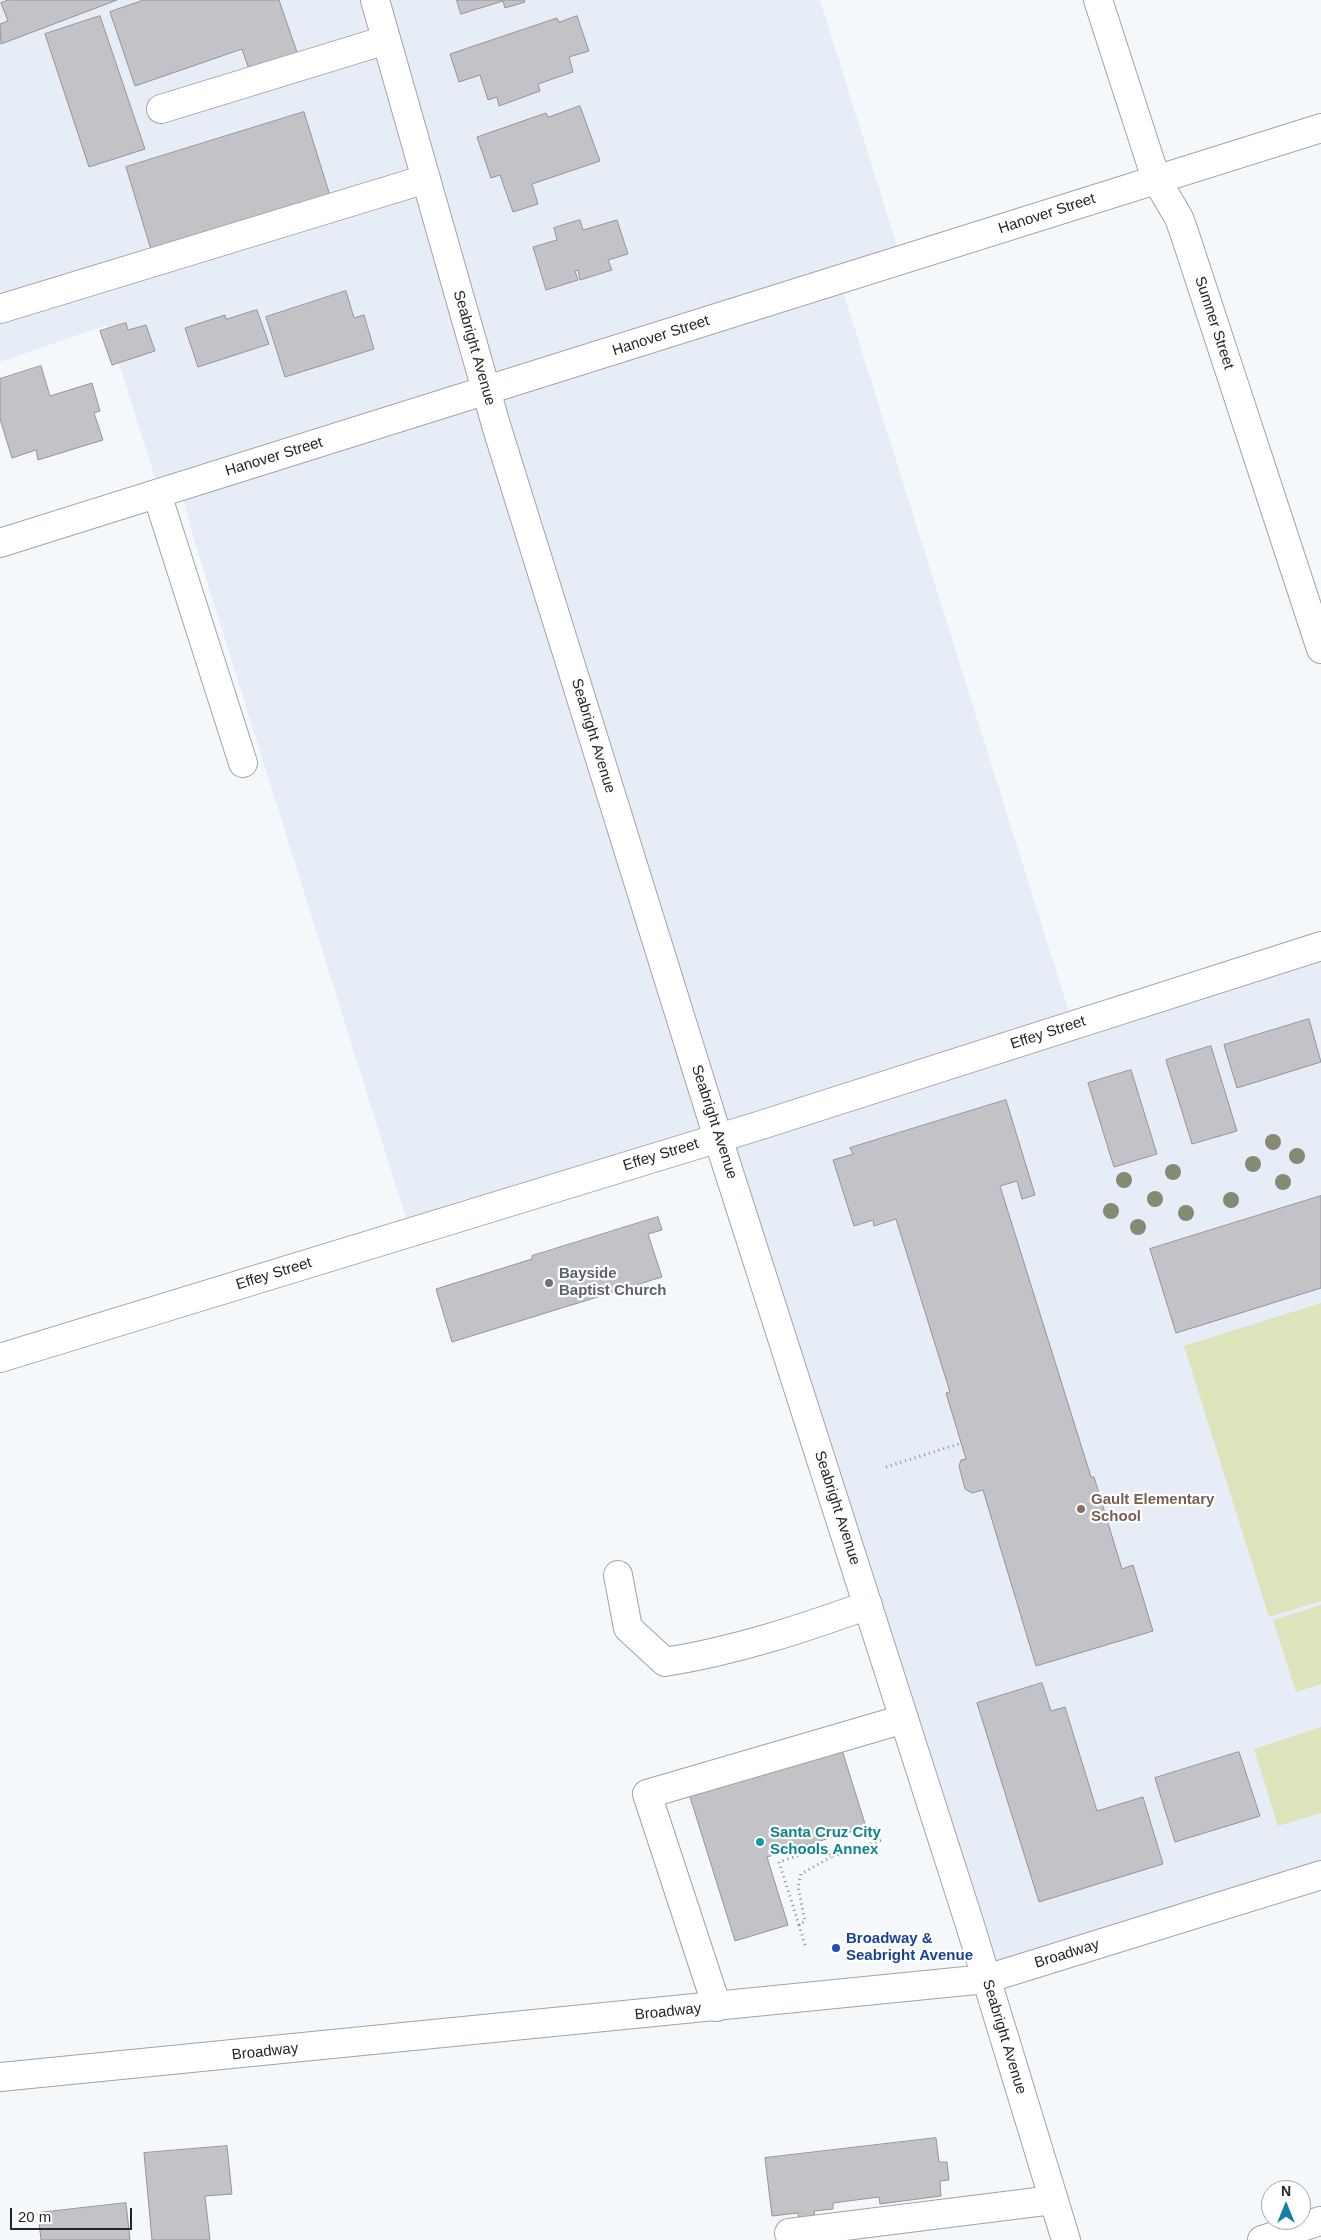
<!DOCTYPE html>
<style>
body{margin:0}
#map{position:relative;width:1321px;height:2240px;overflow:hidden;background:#f5f8fb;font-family:Arial,sans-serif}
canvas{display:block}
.north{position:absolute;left:1261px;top:2180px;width:50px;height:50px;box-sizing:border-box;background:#fff;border:1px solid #a7a8a8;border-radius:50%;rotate:0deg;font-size:14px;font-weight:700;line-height:20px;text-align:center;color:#242526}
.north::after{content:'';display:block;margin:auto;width:18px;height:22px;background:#1182a9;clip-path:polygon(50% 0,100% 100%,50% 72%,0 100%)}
.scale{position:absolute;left:10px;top:2208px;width:122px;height:22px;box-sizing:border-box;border:2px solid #242526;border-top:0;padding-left:6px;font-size:15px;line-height:18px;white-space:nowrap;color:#242526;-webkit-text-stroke:4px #fff;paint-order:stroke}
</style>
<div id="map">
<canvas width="1321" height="2240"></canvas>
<div class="north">N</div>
<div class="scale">20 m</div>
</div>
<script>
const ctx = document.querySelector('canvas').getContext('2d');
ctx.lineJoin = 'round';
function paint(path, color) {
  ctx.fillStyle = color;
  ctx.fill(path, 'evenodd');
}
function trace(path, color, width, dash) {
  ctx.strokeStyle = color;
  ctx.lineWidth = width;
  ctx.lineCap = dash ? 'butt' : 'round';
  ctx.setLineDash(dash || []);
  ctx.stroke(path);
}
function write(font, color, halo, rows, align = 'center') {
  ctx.font = font + ' Arial,sans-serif';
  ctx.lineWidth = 4.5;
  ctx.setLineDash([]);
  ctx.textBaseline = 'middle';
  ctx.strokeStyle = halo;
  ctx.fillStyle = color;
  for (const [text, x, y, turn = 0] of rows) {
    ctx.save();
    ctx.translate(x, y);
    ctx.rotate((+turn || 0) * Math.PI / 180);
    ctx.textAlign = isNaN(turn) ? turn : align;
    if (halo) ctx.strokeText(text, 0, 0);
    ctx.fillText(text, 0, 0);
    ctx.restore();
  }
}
const built = new Path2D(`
 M0 0H820L904 268 842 288 1076 1034 1321 958V1874L987 1977 727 1144 413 1241 194 540 181 490 161 497 107 325 0 362Z`);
const green = new Path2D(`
 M1321 1303V1601L1269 1617 1184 1346Z
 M1321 1605V1684L1296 1692 1273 1620Z
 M1321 1727V1813L1278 1826 1254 1749Z`);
const building = new Path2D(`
 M9 0H117L1 44 0 24 8 21 1 3Z
 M144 0H279L301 64 253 81 242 49 135 86 110 12Z
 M457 0H524L525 2 505 8 503 1 461 14Z
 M100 16 145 149 89 167 45 34Z
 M577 16 589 51 569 57 573 72 538 84 540 91 499 106 497 97 488 100 480 75 459 82 450 54 557 18 559 22Z
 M580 106 600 161 532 184 538 204 513 212 500 175 491 178 477 137 546 113 548 117Z
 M304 112 331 199 152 253 126 167Z
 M580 220 583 230 617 220 628 254 608 260 612 270 580 280 578 270 575 271 578 280 546 290 533 247 557 240 554 228Z
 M346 291 354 318 364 315 374 349 285 377 266 317Z
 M257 310 269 344 198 367 185 328 225 315 226 319Z
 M126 323 128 330 146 325 155 351 112 365 100 331Z
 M41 366 50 396 92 383 100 411 94 413 103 440 38 460 36 450 12 458 0 419V379Z
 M1309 1019 1321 1062 1237 1088 1224 1045Z
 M1211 1046 1237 1131 1192 1144 1166 1060Z
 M1131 1070 1157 1154 1114 1167 1088 1083Z
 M1006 1100 1035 1195 1022 1199 1017 1181 1000 1186 1091 1477H1094L1122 1569 1133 1565 1153 1631 1036 1666 983 1490 972 1493 965 1489 959 1466 961 1460 966 1459 946 1393 950 1392 896 1219 874 1226 873 1220 854 1226 833 1160 853 1154 850 1148Z
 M1321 1196V1288L1176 1333 1150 1249Z
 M658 1217 662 1230 648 1234 662 1277 452 1342 436 1289 532 1259V1256Z
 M1042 1683 1051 1711 1065 1707 1097 1811 1143 1797 1163 1864 1039 1902 977 1703Z
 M842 1750 866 1827 767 1857 788 1925 735 1941 690 1797Z
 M1239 1752 1260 1816 1175 1842 1155 1778Z
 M936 2138 939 2162H947L949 2180 940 2181 941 2196 880 2204 879 2197 833 2203V2209L814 2211 815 2217 799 2219 798 2213 772 2216 765 2158Z
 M227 2146 232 2194 205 2196 210 2240H152L144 2153Z
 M126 2203 130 2240H41L38 2213Z`);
const path = new Path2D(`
 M886 1467 962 1443
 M799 1925 779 1862 827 1846 831 1857 882 1840
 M805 1945 799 1925 805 1921 798 1887 801 1874 831 1857`);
const minor = new Path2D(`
 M1098 0 1156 179 1179 218 1185 235 1321 649
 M161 109 386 40
 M0 309 426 179
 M157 494 243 763
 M0 543 1321 128
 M0 1358 758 1126 1321 946
 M618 1575 628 1628 665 1662C734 1651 802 1629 868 1605
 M717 2007 647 1794 904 1719
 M789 2233 1053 2200
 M1262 2240 1320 2221`);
const major = new Path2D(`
 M375 0 496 425 718 1138 970 1925 1066 2240
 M0 2077 986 1979 1321 1875`);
const trees = [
 [1273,1142],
 [1297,1156],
 [1253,1164],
 [1173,1172],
 [1124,1180],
 [1283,1182],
 [1155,1199],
 [1231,1200],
 [1111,1211],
 [1186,1213],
 [1138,1227]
];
const markers = [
 [549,1283,5,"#6b7280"],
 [1081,1509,5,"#8d6e63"],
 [760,1842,5,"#0f9aa8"],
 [836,1948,5,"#1a4fb4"]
];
const streetNames = [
 ["Hanover Street",1047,214,-18],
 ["Sumner Street",1214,323,72],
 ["Hanover Street",661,336,-18],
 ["Seabright Avenue",474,348,74],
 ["Hanover Street",274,457,-17],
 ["Seabright Avenue",593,736,73],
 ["Effey Street",1048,1033,-18],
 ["Seabright Avenue",714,1122,72],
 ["Effey Street",661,1155,-17],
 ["Effey Street",274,1274,-17],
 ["Seabright Avenue",837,1508,72],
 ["Broadway",1067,1954,-17],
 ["Broadway",668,2012,-6],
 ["Seabright Avenue",1004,2037,73],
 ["Broadway",265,2052,-6]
];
const worshipNames = [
 ["Bayside",559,1274],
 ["Baptist Church",559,1291]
];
const educationNames = [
 ["Gault Elementary",1091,1500],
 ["School",1091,1517]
];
const cultureNames = [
 ["Santa Cruz City",770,1833],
 ["Schools Annex",770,1850]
];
const transitNames = [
 ["Broadway &",846,1939],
 ["Seabright Avenue",846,1956]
];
paint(built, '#e6edf6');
paint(green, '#dde3bb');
paint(building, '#c3c3c7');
trace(building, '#959598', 1);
trace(minor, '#a1a3a6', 30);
trace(major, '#a1a3a6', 30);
trace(path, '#8c8e90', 3, [1, 4]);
trace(minor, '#fff', 28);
trace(major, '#fff', 28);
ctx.fillStyle = '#868974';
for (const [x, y] of trees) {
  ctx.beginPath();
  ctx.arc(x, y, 8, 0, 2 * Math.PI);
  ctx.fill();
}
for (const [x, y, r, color] of markers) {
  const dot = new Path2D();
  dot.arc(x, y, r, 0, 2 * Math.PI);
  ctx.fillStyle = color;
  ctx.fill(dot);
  trace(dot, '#fff', 2);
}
write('15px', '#242526', '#fff', streetNames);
write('bold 15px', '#5b616d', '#fff', worshipNames, 'left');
write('bold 15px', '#785e54', '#fff', educationNames, 'left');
write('bold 15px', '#0d838f', '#fff', cultureNames, 'left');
write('bold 15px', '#164399', '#fff', transitNames, 'left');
</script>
